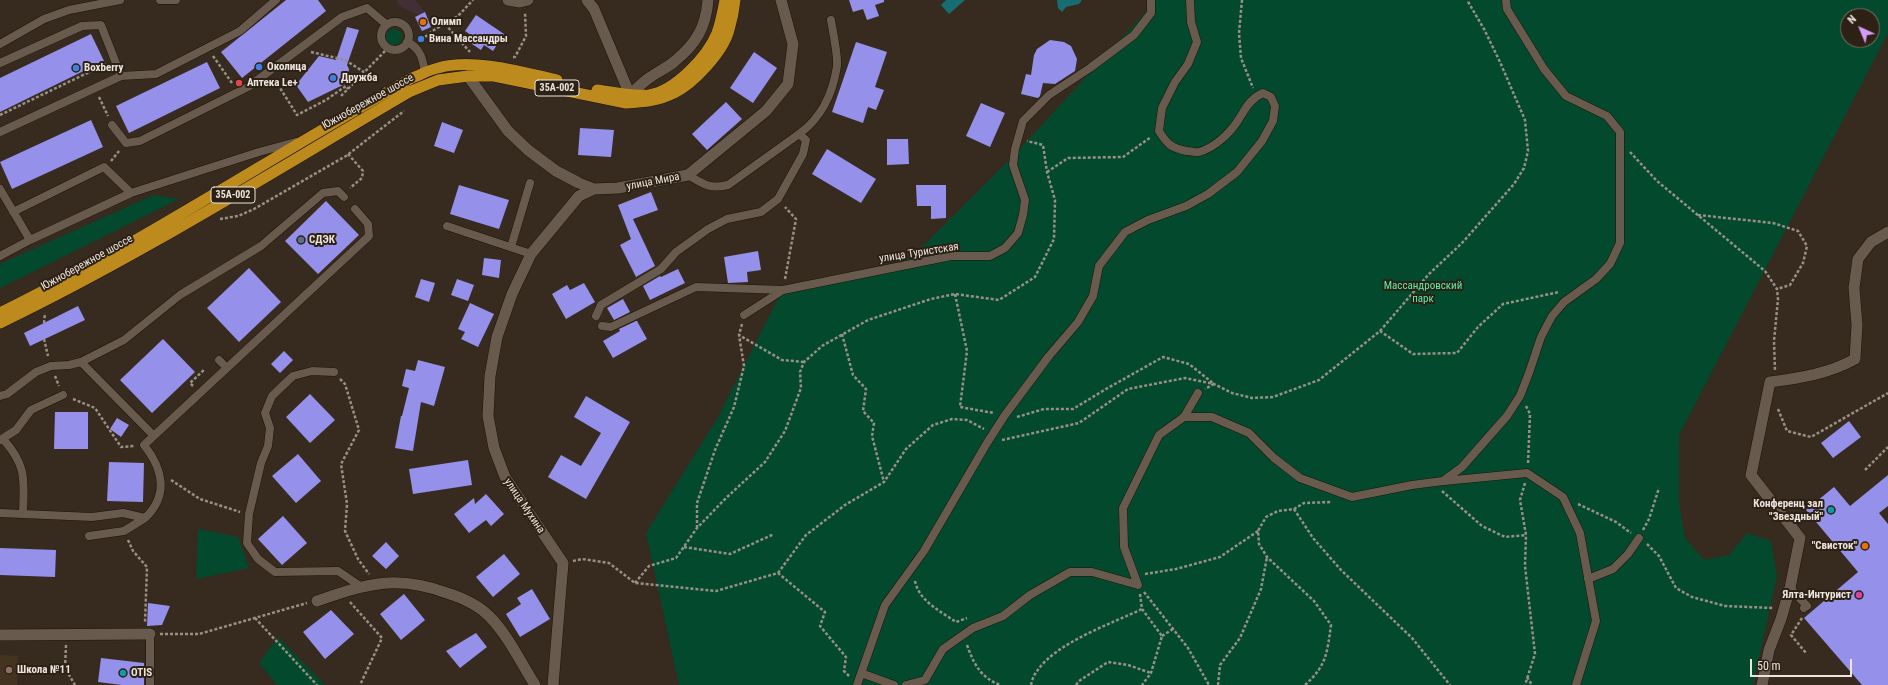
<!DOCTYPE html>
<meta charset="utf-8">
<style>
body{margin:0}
#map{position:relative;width:1888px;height:685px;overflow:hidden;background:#372b1f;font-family:"Roboto Condensed",sans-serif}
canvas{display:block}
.north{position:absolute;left:1840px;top:8px;width:40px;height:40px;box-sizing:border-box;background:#2d2115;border:1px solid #7a6f65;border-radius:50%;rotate:316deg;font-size:11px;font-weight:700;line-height:16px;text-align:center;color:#ede5dd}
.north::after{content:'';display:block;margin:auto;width:14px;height:18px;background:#d79bf9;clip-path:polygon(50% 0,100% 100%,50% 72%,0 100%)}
.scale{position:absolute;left:1750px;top:659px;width:102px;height:18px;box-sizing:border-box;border:2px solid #ede5dd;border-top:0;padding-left:5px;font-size:12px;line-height:14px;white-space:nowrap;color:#ede5dd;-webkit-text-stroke:3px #2d2115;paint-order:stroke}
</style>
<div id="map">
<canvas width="1888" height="685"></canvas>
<div class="north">N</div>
<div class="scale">50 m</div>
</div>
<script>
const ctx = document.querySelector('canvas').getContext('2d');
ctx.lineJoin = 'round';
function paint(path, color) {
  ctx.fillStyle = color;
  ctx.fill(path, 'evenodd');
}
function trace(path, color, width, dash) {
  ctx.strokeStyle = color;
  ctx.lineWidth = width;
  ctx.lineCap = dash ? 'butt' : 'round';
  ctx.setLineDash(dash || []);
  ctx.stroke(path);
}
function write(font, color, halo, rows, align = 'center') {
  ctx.font = font + ' "Roboto Condensed",sans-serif';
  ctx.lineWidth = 4;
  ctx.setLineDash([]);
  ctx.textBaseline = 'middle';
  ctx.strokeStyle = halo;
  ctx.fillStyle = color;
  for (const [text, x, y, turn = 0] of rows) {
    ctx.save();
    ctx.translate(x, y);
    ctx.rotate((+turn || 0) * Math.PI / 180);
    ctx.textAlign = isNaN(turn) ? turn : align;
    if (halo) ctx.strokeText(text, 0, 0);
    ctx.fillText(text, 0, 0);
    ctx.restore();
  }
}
const commercial = new Path2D(`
 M397 0H415L425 12 419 15 405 9 397 3Z`);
const built = new Path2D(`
 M0 655 18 656 17 685H0Z`);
const green = new Path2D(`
 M1154 0H1888V33L1679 435V503L1685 538 1704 560 1729 555 1747 533 1771 541 1777 576 1753 685H679L646 533 718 417 785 285 896 267 917 252 1017 152 1154 3ZM1848 16H1872V40H1848Z
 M386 37a8 8 0 1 1 16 0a8 8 0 1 1-16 0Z
 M154 195 179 199 0 288V264Z
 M198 529 238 537 249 568 196 579Z
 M278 637 325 685H277L259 663Z`);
const water = new Path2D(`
 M946 0H965L949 14 941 5Z
 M1057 0H1082L1079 4 1066 7 1062 12 1058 8Z`);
const building = new Path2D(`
 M286 0H318L326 11 242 78 221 52Z
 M849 0H884V2L875 5 879 16 867 20 863 9 853 12Z
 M425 12 431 27 422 31 415 17Z
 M476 15 504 34 493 51 484 45 481 50 472 44 475 38 465 31Z
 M347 27 359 30 347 65 349 69 348 78 345 84 308 102 296 85 319 56 336 60Z
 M91 34 104 61 0 112V78Z
 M1050 40 1064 42 1071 46 1077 59 1075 71 1055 84 1043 83 1040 96 1038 98 1021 94 1026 74 1031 75 1034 55 1037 49Z
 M856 42 887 52 875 87 884 90 876 110 868 107 863 123 832 112Z
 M754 52 777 68 753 103 730 88Z
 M207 62 220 88 129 133 116 106Z
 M726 102 742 119 707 150 692 134Z
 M981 103 1005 113 990 147 966 136Z
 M91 120 103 147 12 189 0 162Z
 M442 122 463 130 454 153 434 146Z
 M580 128 614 130 611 157 578 155Z
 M887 139H908L909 164 887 165Z
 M827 149 876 179 861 203 812 174Z
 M459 185 509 200 499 229 450 214Z
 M916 185H946V218L931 219V206H917Z
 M651 192 658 210 633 219 655 266 636 277 620 245 631 239 618 205Z
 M326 201 359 235 318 274 285 241Z
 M758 251 761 270 747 272 748 282 728 283 724 257Z
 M484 258 501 260 499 278 482 275Z
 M249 268 281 302 239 342 207 308Z
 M678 269 685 283 650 300 643 286 660 276 661 277Z
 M421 279 435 283 429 302 415 297Z
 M457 279 474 285 468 301 451 295Z
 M584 283 595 302 566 319 552 294 567 285 570 290Z
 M623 299 630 312 614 320 607 308Z
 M470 303 494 314 478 347 461 339 465 332 458 329Z
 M78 306 85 320 30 346 24 333Z
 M636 321H637L647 339 613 358 603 341 620 331 619 329Z
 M163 339 195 372 152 413 120 380Z
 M284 351 293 360 280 373 271 364Z
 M418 360 445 367 434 406 421 402 413 451 395 448 401 416H402L409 388 402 386 406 369 415 371Z
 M310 394 335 420 310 443 286 417Z
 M586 396 630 422 586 499 548 477 561 455 581 466 601 433 574 417Z
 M55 412H88V449H54Z
 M117 418 129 425 121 437 110 429Z
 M1849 421 1861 437 1833 458 1821 443Z
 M298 454 321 481 296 503 272 476Z
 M468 460 472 485 413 494 409 469Z
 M109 462 144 463 143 502 107 501Z
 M1888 475V506L1879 513 1888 524V685H1862L1804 618 1858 572 1806 510 1834 487 1850 506Z
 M486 494 504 514 491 526 486 520 469 533 454 514 474 498 475 504Z
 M283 516 307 543 282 565 258 539Z
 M386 542 399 556 386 569 372 556Z
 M0 548 56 550 55 577 0 575Z
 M504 554 520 574 493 597 476 577Z
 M532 589 550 619 520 637 506 614 521 604 517 598Z
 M404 594 425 620 401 640 380 614Z
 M148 603 170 606 162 625 147 626Z
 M331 610 354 634 325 659 303 632Z
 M476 633 487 647 460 668 446 651Z
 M101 658 144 663V685H122L98 682Z`);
const path = new Path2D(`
 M1242 0 1239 33 1241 58 1253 88
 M445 24 470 52
 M421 40 434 30 458 16 473 0
 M311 52 345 60 364 72
 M213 56 232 83
 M513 57H515L526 36 525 13
 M275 80 297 115 326 100 346 86 348 89
 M341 96 388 48
 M99 97 108 116
 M0 115 106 64
 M1630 152 1657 181 1765 271 1777 289 1778 299 1774 341 1775 370
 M348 154 363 171 362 178 350 188
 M111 161 119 151
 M1047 172 1068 158 1123 157 1151 137
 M1698 215 1773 223 1798 231 1807 246 1803 263 1790 285 1777 289
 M220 219 238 216 254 209 346 156 404 111
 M785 279 796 219 785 207
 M955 294 967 351 960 407 994 413
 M44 323 45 313
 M742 324 739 335 782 360 804 362
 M1380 331 1429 274 1462 243 1514 184 1524 168 1528 151 1525 120 1500 62 1484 29 1467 0
 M842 334 853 375 866 389 863 411 874 423 872 436 884 482
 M44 339 48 356
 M55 376 59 386
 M340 379 345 384 359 430 341 464 347 504 345 531 358 559 369 574
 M193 386 190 383 205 369
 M73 399 95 408 121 447 134 446
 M1526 406 1530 414 1528 464
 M1778 409 1787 431 1811 437 1888 393
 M1017 417 1044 409H1073L1106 389 1163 357 1189 364 1214 384 1205 389
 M1002 440 1079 423 1128 389 1185 378 1214 384 1232 393 1252 398 1273 397 1319 380 1380 331 1413 354 1457 353 1478 327 1503 304 1559 292
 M1865 470 1888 447
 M171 480 200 499 240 512
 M1525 483 1520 500 1526 535 1525 566 1535 654 1525 685
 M1442 491 1482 526 1505 537 1526 535
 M1578 504 1616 522 1631 533
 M1294 509 1313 538 1341 570 1412 638 1450 685
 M697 528V503L715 450 734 407 744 366 739 335
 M1643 530 1649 519 1659 488
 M128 540 133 551 147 567 145 623
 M1647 544 1659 556 1676 588 1692 597 1725 606 1773 608
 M684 547 730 554 774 534
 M573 561 582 559 609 563 635 583 716 591 778 573 825 612 820 626 846 657 844 671 849 676
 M778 573 806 535 845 505 884 482 906 449 933 425 952 419 967 420 984 429
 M1145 574 1176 569 1220 557 1258 531
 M915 581C919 601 940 611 956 622L967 618
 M635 583 649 566 676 558 697 528 726 498 765 462 785 431 801 388 800 372 804 362 822 346 868 320 931 299 955 294 999 300 1035 277 1054 239 1055 200 1047 172 1043 145 1027 141
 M1144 592 1188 648 1209 685
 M1140 594 1142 609 1162 636 1151 673 1142 685
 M350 602 382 638 360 685
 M255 618 317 685
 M1802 618 1791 635 1806 653
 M160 634H199L307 603
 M1162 636 1173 629
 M66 645 65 668 75 685
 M967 645C974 664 980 677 1000 685
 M1527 677 1532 685
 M1031 685C1032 680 1034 675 1037 671 1057 642 1111 624 1142 609
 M1076 685 1079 681 1108 662 1128 665 1151 673
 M1218 685 1220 665 1240 638 1261 589 1267 557
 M1305 685C1327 665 1327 653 1331 625L1314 601 1267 557 1259 544 1258 531 1266 517 1278 511 1294 509 1304 503 1331 502`);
const service = new Path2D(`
 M160 0H176
 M381 36a14 14 0 1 1 28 0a14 14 0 1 1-28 0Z
 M407 42C421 48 423 60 425 73
 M0 44 44 19 69 10 120 0
 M0 63 82 26 101 25 121 76 0 132
 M121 76 156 74 240 31 276 0
 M112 125 126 143 140 141 248 87 342 17 367 8 387 25
 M799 134C821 118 833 93 837 66 838 54 833 33 831 20
 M0 189 30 240
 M13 212 104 167 131 193
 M447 226 531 254
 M511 247 530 183
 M0 256 30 240 131 193 259 152 296 142
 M744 315 783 290
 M596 316 601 305 661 269 676 252 708 229 727 219 761 212 778 199 803 154 806 140 799 134 728 185C710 189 704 185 688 175
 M602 326 611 327 696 287 783 290 951 256H990L1005 248 1018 233 1023 215 1025 200 1013 165 1015 149 1023 121 1049 95 1090 68 1134 35 1151 13V0
 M219 360 227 368
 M81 362 154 436
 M334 372 312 371 293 376 272 396 265 413 270 428 268 446 261 463 249 514 247 543 258 559 275 572 338 571 360 586
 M0 396 7 394 36 372 51 366 69 365 81 362 124 340 180 295 261 246 323 193 338 191 344 197
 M1184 417H1212L1249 433 1274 458 1300 478 1352 497 1412 485 1443 481 1462 467 1507 416 1520 396 1529 373 1541 337 1552 316 1564 302 1596 279 1610 264 1620 243V132L1607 116 1566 96 1544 69 1507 9 1506 0
 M3 439C27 466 24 479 23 513
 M0 440 16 430 31 410 63 395
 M1444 481 1527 473 1563 497 1580 533 1596 621 1576 685
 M0 513 92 517 123 513 145 518C169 495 163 469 144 445L369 236 368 224 355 209
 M89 536 124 531 145 518
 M1588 579 1613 569 1628 554 1639 538
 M1790 588 1807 606 1804 608
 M150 634V685
 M861 673 894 685
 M857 685 885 605 924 551 987 443 1005 415 1049 356 1078 322 1093 296 1099 266 1125 232 1148 220 1186 206 1208 194 1237 172 1262 141 1273 121 1275 106 1271 97 1263 93C1249 99 1245 110 1237 122 1229 134 1214 148 1199 152 1196 153 1191 151 1187 151 1171 148 1167 144 1159 131L1162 108 1175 82 1188 64 1197 42 1191 22 1190 0
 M906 685 925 680 943 649 973 628 1003 616 1030 595 1070 572H1092L1138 585 1124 547 1123 508 1159 435 1184 417 1198 393`);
const minor = new Path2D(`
 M508 0 520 2 528 0
 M468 76 508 131 528 150 556 171 579 183 594 189 618 188 688 175 766 111 788 84 793 44 781 0
 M317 601C367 584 395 574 447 593 463 598 477 604 489 616 508 635 521 663 535 685
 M0 635 150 634
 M553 685 563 563 505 477 494 448 488 416 490 376 497 337 512 294 531 254 579 196 594 189
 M1762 685 1769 650 1781 619 1790 588 1800 538 1751 475 1770 382C1800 378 1828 374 1855 359L1857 325 1854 288 1858 259 1871 242 1888 232`);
const secondary = new Path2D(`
 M587 0 594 9 630 95C636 89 642 83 649 78 657 72 667 68 675 61 696 44 706 27 708 0`);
const trunk = new Path2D(`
 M597 90C614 92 631 97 649 95 675 91 707 57 717 33 721 22 723 11 725 0
 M0 313C142 243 274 155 412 78 420 75 429 70 438 68 472 58 522 72 557 80
 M0 323C141 255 274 171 409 92L438 80 468 76H494L626 103C643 102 659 101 674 93 694 83 723 52 729 30 732 20 734 10 735 0`);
const markers = [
 [423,22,4,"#e8710a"],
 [421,39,4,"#3f7fe0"],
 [259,67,4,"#3f7fe0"],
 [76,68,4,"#3f7fe0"],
 [333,78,4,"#3f7fe0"],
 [239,83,4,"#e0444e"],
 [301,240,4,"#5c6f8a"],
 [1831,510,4,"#0f9aa8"],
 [1865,546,4,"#e8710a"],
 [1859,595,4,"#d1479c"],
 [9,670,4,"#8d6e63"],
 [123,673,4,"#0f9aa8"]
];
const shields = [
 [557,88,44],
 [233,195,44]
];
const shieldNames = [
 ["35А-002",557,88],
 ["35А-002",233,195]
];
const poiNames = [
 ["Олимп",431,22],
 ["Вина Массандры",429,39],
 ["Околица",267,67],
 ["Boxberry",84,68],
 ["Дружба",341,78],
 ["Аптека Le+",247,83],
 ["СДЭК",309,240],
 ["Конференц зал",1823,504,"right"],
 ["\"Звездный\"",1823,517,"right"],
 ["\"Свисток\"",1857,546,"right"],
 ["Ялта-Интурист",1851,595,"right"],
 ["Школа №11",17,670],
 ["OTIS",131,673]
];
const streetNames = [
 ["Южнобережное шоссе",368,102,-29],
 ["улица Мира",653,182,-11],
 ["улица Туристская",919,253,-9],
 ["Южнобережное шоссе",87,263,-29],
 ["улица Мухина",524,506,56]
];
const parkNames = [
 ["Массандровский",1423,286],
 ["парк",1423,299]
];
paint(commercial, '#422f36');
paint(built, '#443321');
paint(green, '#02492e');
paint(water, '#176d71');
paint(building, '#9590e9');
trace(service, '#1e1308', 9);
trace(minor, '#1e1308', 12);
trace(secondary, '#1e1308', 12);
trace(trunk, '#1e1308', 12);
trace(path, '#998f85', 2.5, [3, 2]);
trace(service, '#685a4d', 8);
trace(minor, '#685a4d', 11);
trace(secondary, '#685a4d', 11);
trace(trunk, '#bd8a1d', 11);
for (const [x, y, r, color] of markers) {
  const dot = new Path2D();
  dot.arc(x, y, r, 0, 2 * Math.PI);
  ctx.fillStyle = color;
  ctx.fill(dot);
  trace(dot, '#2d2115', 1.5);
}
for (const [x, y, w] of shields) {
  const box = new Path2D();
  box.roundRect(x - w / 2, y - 8, w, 16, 3);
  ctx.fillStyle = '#2d2115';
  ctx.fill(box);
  trace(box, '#ede5dd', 1);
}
write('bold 10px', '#ede5dd', null, shieldNames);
write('bold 11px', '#ede5dd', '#2d2115', poiNames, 'left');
write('11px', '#ede5dd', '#2d2115', streetNames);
write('11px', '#5ceda9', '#2d2115', parkNames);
</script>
